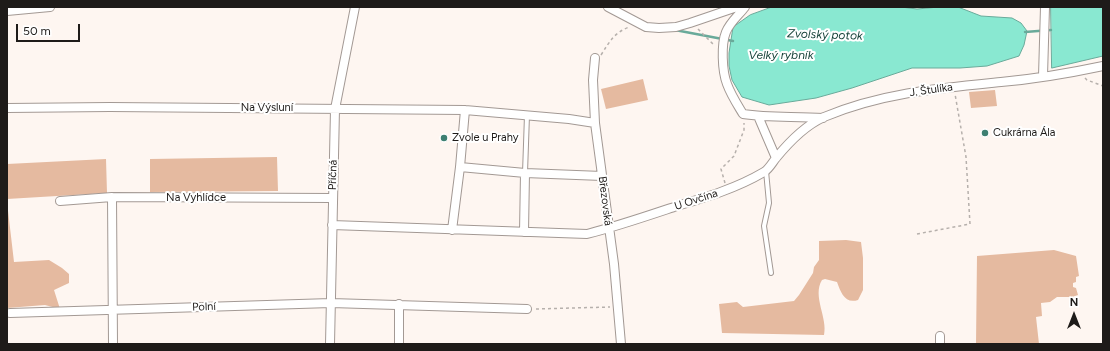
<!DOCTYPE html>
<meta charset="utf-8">
<style>
body{margin:0}
#map{position:relative;width:1110px;height:351px;overflow:hidden;background:#fef6f1;font-family:Figtree,sans-serif}
canvas{display:block}
.frame{position:absolute;inset:0;border:8px solid #1e1b19;pointer-events:none}
.north{position:absolute;left:1054px;top:295px;width:40px;height:40px;-webkit-text-stroke:3px #fff;paint-order:stroke;rotate:0deg;font-size:11px;font-weight:700;line-height:16px;text-align:center;color:#1e1b19}
.north::after{content:'';display:block;margin:auto;width:14px;height:18px;background:#1e1b19;clip-path:polygon(50% 0,100% 100%,50% 72%,0 100%)}
.scale{position:absolute;left:16px;top:24px;width:64px;height:18px;box-sizing:border-box;border:2px solid #1e1b19;border-top:0;padding-left:5px;font-size:12px;line-height:14px;white-space:nowrap;color:#1e1b19;-webkit-text-stroke:3px #fff;paint-order:stroke}
</style>
<div id="map">
<canvas width="1110" height="351"></canvas>
<div class="frame"></div>
<div class="north">N</div>
<div class="scale">50 m</div>
</div>
<script>
const ctx = document.querySelector('canvas').getContext('2d');
ctx.lineJoin = 'round';
function paint(path, color) {
  ctx.fillStyle = color;
  ctx.fill(path, 'evenodd');
}
function trace(path, color, width, dash) {
  ctx.strokeStyle = color;
  ctx.lineWidth = width;
  ctx.lineCap = dash ? 'butt' : 'round';
  ctx.setLineDash(dash || []);
  ctx.stroke(path);
}
function write(font, color, halo, rows, align = 'center') {
  ctx.font = font + ' Figtree,sans-serif';
  ctx.lineWidth = 4;
  ctx.setLineDash([]);
  ctx.textBaseline = 'middle';
  ctx.strokeStyle = halo;
  ctx.fillStyle = color;
  for (const [text, x, y, turn = 0] of rows) {
    ctx.save();
    ctx.translate(x, y);
    ctx.rotate((+turn || 0) * Math.PI / 180);
    ctx.textAlign = isNaN(turn) ? turn : align;
    if (halo) ctx.strokeText(text, 0, 0);
    ctx.fillText(text, 0, 0);
    ctx.restore();
  }
}
const green = new Path2D(`
 M643 79 648 100 606 109 601 89Z
 M995 90 997 106 971 108 969 92Z
 M277 157 278 191 150 192V159Z
 M106 159 107 193 7 199V164Z
 M7 202 14 262 49 260 62 268 69 274V283L54 290 60 309 45 305 7 308Z
 M846 240 861 242 863 258V290L858 300C845 304 841 293 837 282L825 279 822 280C812 296 828 318 824 335L722 333 719 304 737 302 743 307 794 301 799 295 813 273 814 267 819 260V241Z
 M1054 250 1076 256 1079 276 1076 277V282L1073 283V287L1076 288 1078 295 1072 297H1057L1050 302 1041 303 1042 316 1036 317 1039 344H976L977 256Z`);
const water = new Path2D(`
 M772 7H901L917 9 939 7H958L981 16 1012 18 1021 23 1027 31 1024 45 1019 56 987 66 960 68H912L852 88 816 98 769 105 742 97 732 80 729 66V53L733 27 750 15Z
 M1051 7H1103V56L1052 68Z`);
const stream = new Path2D(`
 M675 30 733 41
 M1025 32 1051 30`);
const path = new Path2D(`
 M698 29 715 46
 M601 55C610 41 614 33 629 27
 M1085 78 1087 80 1103 86
 M725 183 721 169 734 156 744 130V123
 M917 234 970 224 966 157 955 94
 M536 309 610 307`);
const lane = new Path2D(`
 M766 171 769 203 764 226 771 273
 M525 173 527 115`);
const street = new Path2D(`
 M608 7 646 27 659 28 676 27 690 23 737 7
 M745 7C739 15 730 22 726 32 721 44 722 71 727 84 731 95 737 104 743 114 769 118 796 116 823 118
 M7 11 50 7
 M595 58 593 80 595 123 614 264 621 344
 M1043 76 1045 7
 M7 108 110 107 465 110 569 119 595 123
 M758 116 776 158
 M460 167 525 173 602 176
 M112 197 113 344
 M60 201 112 197 332 198
 M332 225 587 234C618 226 647 216 677 206 707 197 737 188 764 172 769 169 772 163 776 158 789 142 804 126 824 117 881 93 940 88 1001 82 1035 79 1070 73 1103 66
 M452 230 460 167 465 110
 M524 232 525 173
 M399 304V344
 M10 313 331 303 527 309
 M940 336V344
 M330 344 335 109 355 7`);
const markers = [
 [985,133,4,"#3d7f71"],
 [444,138,4,"#3d7f71"]
];
const streetNames = [
 ["J. Štulíka",931,90,-8],
 ["Na Výsluní",267,108],
 ["Příčná",333,175,-88],
 ["Na Vyhlídce",196,198],
 ["U Ovčína",696,200,-18],
 ["Březovská",605,201,83],
 ["Polní",204,307,-2]
];
const poiNames = [
 ["Cukrárna Ála",993,133],
 ["Zvole u Prahy",452,138]
];
const waterNames = [
 ["Zvolský potok",825,35,2],
 ["Velký rybník",781,55]
];
paint(green, '#e5baa0');
paint(water, '#89e8d1');
trace(water, '#69aa9a', 1);
trace(stream, '#69aa9a', 2.5);
trace(lane, '#a39994', 6);
trace(street, '#a39994', 10);
trace(path, '#b6b0ac', 1.5, [3, 3]);
trace(lane, '#fff', 4);
trace(street, '#fff', 8);
for (const [x, y, r, color] of markers) {
  const dot = new Path2D();
  dot.arc(x, y, r, 0, 2 * Math.PI);
  ctx.fillStyle = color;
  ctx.fill(dot);
  trace(dot, '#fff', 1.5);
}
write('11px', '#1e1b19', '#fff', streetNames);
write('11px', '#1e1b19', '#fff', poiNames, 'left');
write('italic 12px', '#133f36', '#fff', waterNames);
</script>
